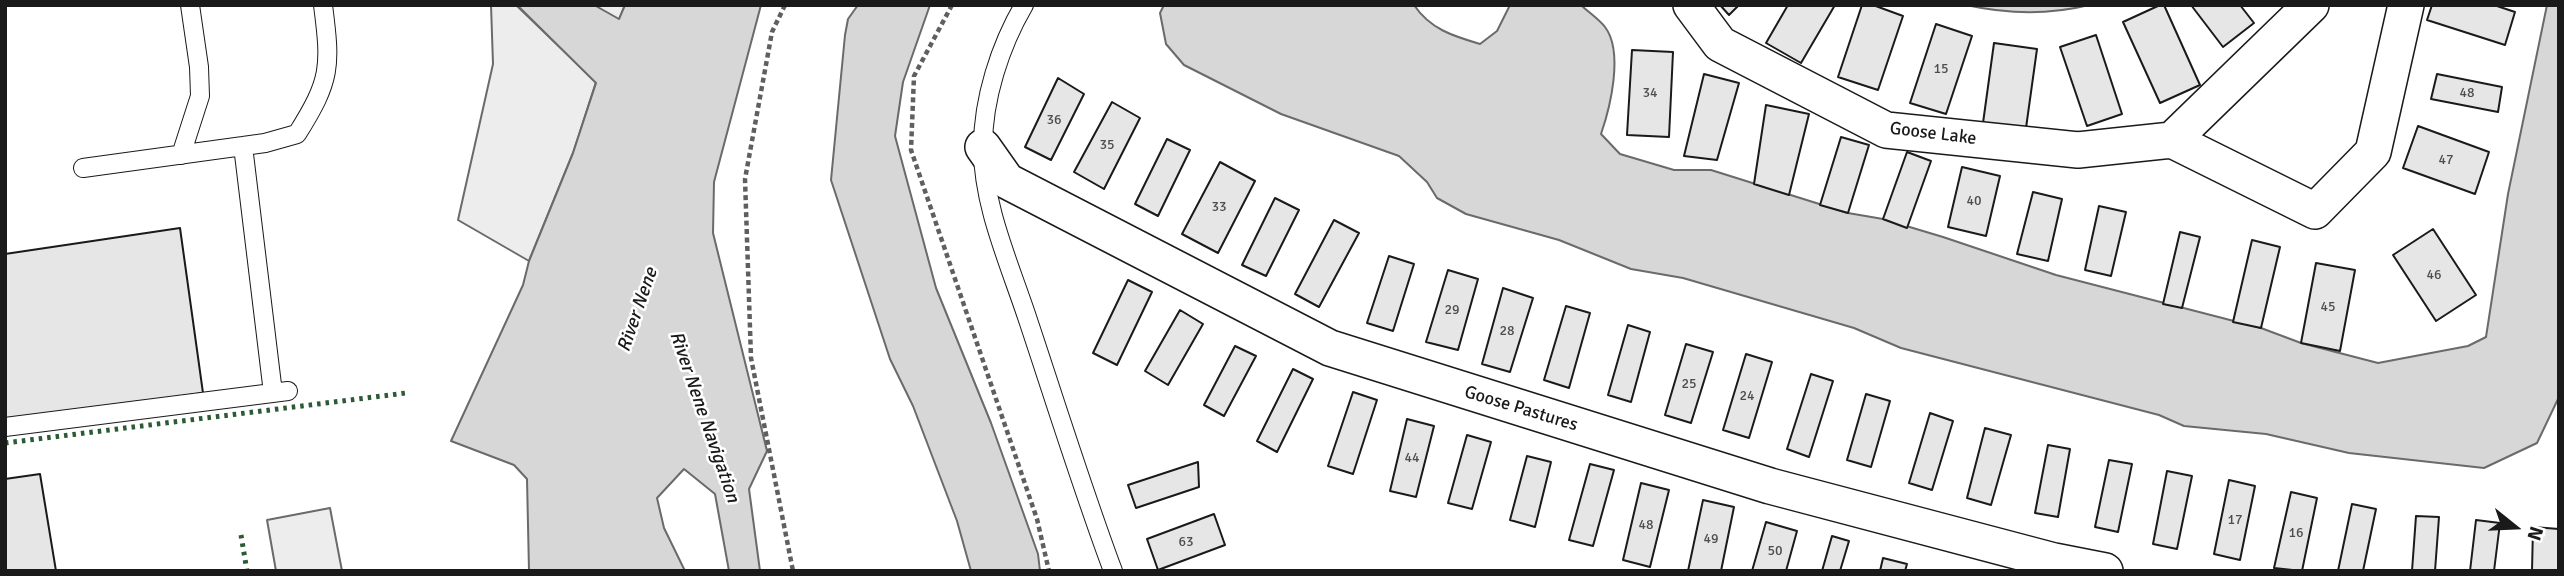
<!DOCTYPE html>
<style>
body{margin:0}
#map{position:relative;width:2564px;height:576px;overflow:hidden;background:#fff;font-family:Signika,sans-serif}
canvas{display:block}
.frame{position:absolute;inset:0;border:7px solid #1a1a1a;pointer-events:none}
.north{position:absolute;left:2480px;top:492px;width:70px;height:70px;-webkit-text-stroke:5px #fff;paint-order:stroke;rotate:108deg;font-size:19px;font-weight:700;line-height:28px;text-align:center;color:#1a1a1a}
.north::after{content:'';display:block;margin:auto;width:24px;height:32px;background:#1a1a1a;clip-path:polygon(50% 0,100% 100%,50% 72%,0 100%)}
</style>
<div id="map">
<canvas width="2564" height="576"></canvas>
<div class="frame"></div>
<div class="north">N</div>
</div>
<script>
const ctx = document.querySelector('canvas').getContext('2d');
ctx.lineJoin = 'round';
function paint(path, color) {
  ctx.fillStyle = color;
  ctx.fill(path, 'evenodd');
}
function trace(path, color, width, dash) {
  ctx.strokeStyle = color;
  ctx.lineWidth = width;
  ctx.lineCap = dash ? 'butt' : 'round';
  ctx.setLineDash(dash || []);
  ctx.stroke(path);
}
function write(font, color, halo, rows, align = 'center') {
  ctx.font = font + ' Signika,sans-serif';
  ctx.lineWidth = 5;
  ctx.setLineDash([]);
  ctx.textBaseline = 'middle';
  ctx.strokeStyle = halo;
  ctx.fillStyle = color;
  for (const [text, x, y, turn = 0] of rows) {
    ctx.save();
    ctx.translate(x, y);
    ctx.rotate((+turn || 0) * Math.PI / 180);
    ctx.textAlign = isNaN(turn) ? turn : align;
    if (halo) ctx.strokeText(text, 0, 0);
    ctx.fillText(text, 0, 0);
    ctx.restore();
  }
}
const built = new Path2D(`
 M491 5H516L596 82 573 153 529 261 458 220 493 64Z
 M594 5H625L619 20Z
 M330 508 342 571H276L267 520Z`);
const water = new Path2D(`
 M517 5H594L619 19 625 5H761L714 182 713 233 767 451 749 489 760 571H729L715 494 684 469 657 498 664 528 685 571H529L527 479 514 465 451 441 523 285 529 261 573 153 596 83Z
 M858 5H930L903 82 895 136 936 288 991 423 1038 554 1040 571H971L957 521 913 406 890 359 831 180 845 35 848 19Z
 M1164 5H1414C1430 29 1453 36 1480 44L1497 31 1510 5H1581C1588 12 1599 19 1605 27 1624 52 1610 108 1601 134L1620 154 1674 170H1711L1848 213 1883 219 1943 237 2056 275 2261 328 2301 343 2378 363 2468 346 2486 337 2508 194 2547 5H2559L2558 399 2537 443 2484 468 2349 453 2266 434 2184 426 2159 415 1901 348 1854 328 1683 278 1631 269 1559 240 1466 214 1437 198 1427 182 1399 156 1281 114 1184 65 1166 44 1160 13Z
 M1966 5H2089C2049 15 2007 14 1966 5Z`);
const building = new Path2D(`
 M1720 5H1739L1729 15Z
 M1788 5H1835L1801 63 1766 43Z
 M1862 5H1873L1903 16 1878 90 1838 77Z
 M2160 5H2164L2200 85 2160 103 2123 22Z
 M2191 5H2240L2254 23 2223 47Z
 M2432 5H2494L2515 12 2505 45 2427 20Z
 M1936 24 1972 36 1946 114 1910 103Z
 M2096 35 2122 114 2087 126 2060 47Z
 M1994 43 2037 49 2026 128 1983 123Z
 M1632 50 1673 52 1669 137 1627 135Z
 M1704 74 1739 83 1717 160 1684 156Z
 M2437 74 2502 87 2498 112 2431 99Z
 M1058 78 1084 94 1051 160 1025 147Z
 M1112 102 1140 118 1104 189 1074 172Z
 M1766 105 1809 114 1789 195 1754 184Z
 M2418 126 2489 152 2475 194 2403 168Z
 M1841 137 1869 145 1848 213 1820 205Z
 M1167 139 1190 150 1158 216 1135 204Z
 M1907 152 1931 161 1907 228 1883 219Z
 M1220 162 1255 181 1218 253 1182 234Z
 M1962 167 2000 176 1986 236 1948 227Z
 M2033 192 2062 199 2048 261 2017 254Z
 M1275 198 1299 210 1266 276 1242 265Z
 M2099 206 2126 212 2111 276 2085 270Z
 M1334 220 1359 233 1319 307 1295 294Z
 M180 228 203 393 5 422V254Z
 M2433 229 2476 295 2436 321 2393 255Z
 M2180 232 2200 237 2182 308 2163 304Z
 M2252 240 2280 247 2261 328 2233 322Z
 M1389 256 1414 264 1393 331 1367 323Z
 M2316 263 2355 270 2340 351 2301 343Z
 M1448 270 1478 279 1458 350 1426 342Z
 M1128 280 1152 292 1117 365 1093 353Z
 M1503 288 1533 298 1510 372 1482 364Z
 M1566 306 1590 313 1569 388 1544 380Z
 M1180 310 1203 324 1168 385 1145 371Z
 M1628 325 1650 332 1631 402 1608 395Z
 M1686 344 1713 352 1691 423 1665 415Z
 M1235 346 1256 356 1224 416 1204 405Z
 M1746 354 1772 362 1749 438 1723 430Z
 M1293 369 1313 379 1277 452 1257 441Z
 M1811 374 1833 381 1809 457 1787 449Z
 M1353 392 1377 400 1353 474 1328 466Z
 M1866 394 1890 401 1871 467 1847 460Z
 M1930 413 1953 421 1932 490 1909 483Z
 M1407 419 1434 426 1416 497 1390 491Z
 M1985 428 2011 435 1991 505 1967 498Z
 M1467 435 1491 442 1472 509 1448 503Z
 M2048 445 2070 449 2058 517 2035 513Z
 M1527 456 1551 462 1535 527 1510 520Z
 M2109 460 2132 464 2118 532 2095 527Z
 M1198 462 1199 487 1136 508 1128 485Z
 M1590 464 1614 470 1593 546 1569 540Z
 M2167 471 2192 476 2177 549 2153 544Z
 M40 474 56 571H5V479Z
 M2229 480 2255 486 2240 560 2214 554Z
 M1641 483 1669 490 1650 567 1623 560Z
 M2291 492 2317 498 2302 571 2274 568Z
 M1703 500 1734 507 1721 571H1688Z
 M2352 504 2376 509 2363 571H2338Z
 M1214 514 1225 545 1158 570 1147 539Z
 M2416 516 2439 517 2435 571H2412Z
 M2476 520 2500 523 2494 571H2470Z
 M1766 522 1797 531 1786 571H1752Z
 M2533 527 2559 529V571H2532Z
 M1832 536 1849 541 1840 571H1822Z
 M1883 558 1907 564 1905 571H1880Z`);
const path = new Path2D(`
 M785 5 772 32 745 179 751 358 793 571
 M952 5 914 76 911 150 1037 519 1049 571`);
const service = new Path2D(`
 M1024 5C1000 46 983 99 983 146 982 204 1010 265 1028 320 1056 404 1082 488 1113 571
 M243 146 273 393
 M181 155 200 96 199 67 190 5
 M83 168 265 143 297 134C331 80 331 67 323 5
 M5 427 288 391`);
const minor = new Path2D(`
 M1691 5 1720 44 1886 130 2078 150 2172 140 2311 5
 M2172 140 2315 211 2373 152 2406 5
 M983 147 1007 181 1330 348 1770 486 2054 561 2105 571`);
const hedge = new Path2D(`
 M5 443 406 393
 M241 535 247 571`);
const numberNames = [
 ["15",1941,69],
 ["34",1650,93],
 ["48",2467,93],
 ["36",1054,120],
 ["35",1107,145],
 ["47",2446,160],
 ["40",1974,201],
 ["33",1219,207],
 ["46",2434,275],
 ["45",2328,307],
 ["29",1452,310],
 ["28",1507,331],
 ["25",1689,384],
 ["24",1747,396],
 ["44",1412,458],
 ["17",2235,520],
 ["48",1646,525],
 ["16",2296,533],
 ["49",1711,539],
 ["63",1186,542],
 ["50",1775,551]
];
const streetNames = [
 ["Goose Lake",1933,134,7],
 ["Goose Pastures",1521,409,17]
];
const waterNames = [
 ["River Nene",638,310,-71],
 ["River Nene Navigation",704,417,71]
];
paint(built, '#ededed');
trace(built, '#6a6a6a', 2);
paint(water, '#d7d7d7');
trace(water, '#6a6a6a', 2);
paint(building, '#e6e6e6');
trace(building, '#1a1a1a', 2);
trace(service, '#1a1a1a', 20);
trace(minor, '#1a1a1a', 38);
trace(path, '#5f5f5f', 4.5, [5, 3.5]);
trace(service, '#fff', 18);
trace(minor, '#fff', 35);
trace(hedge, '#2b5a34', 5, [3.5, 5]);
write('14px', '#4d4d4d', null, numberNames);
write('18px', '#1a1a1a', '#fff', streetNames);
write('italic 19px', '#1a1a1a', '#fff', waterNames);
</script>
